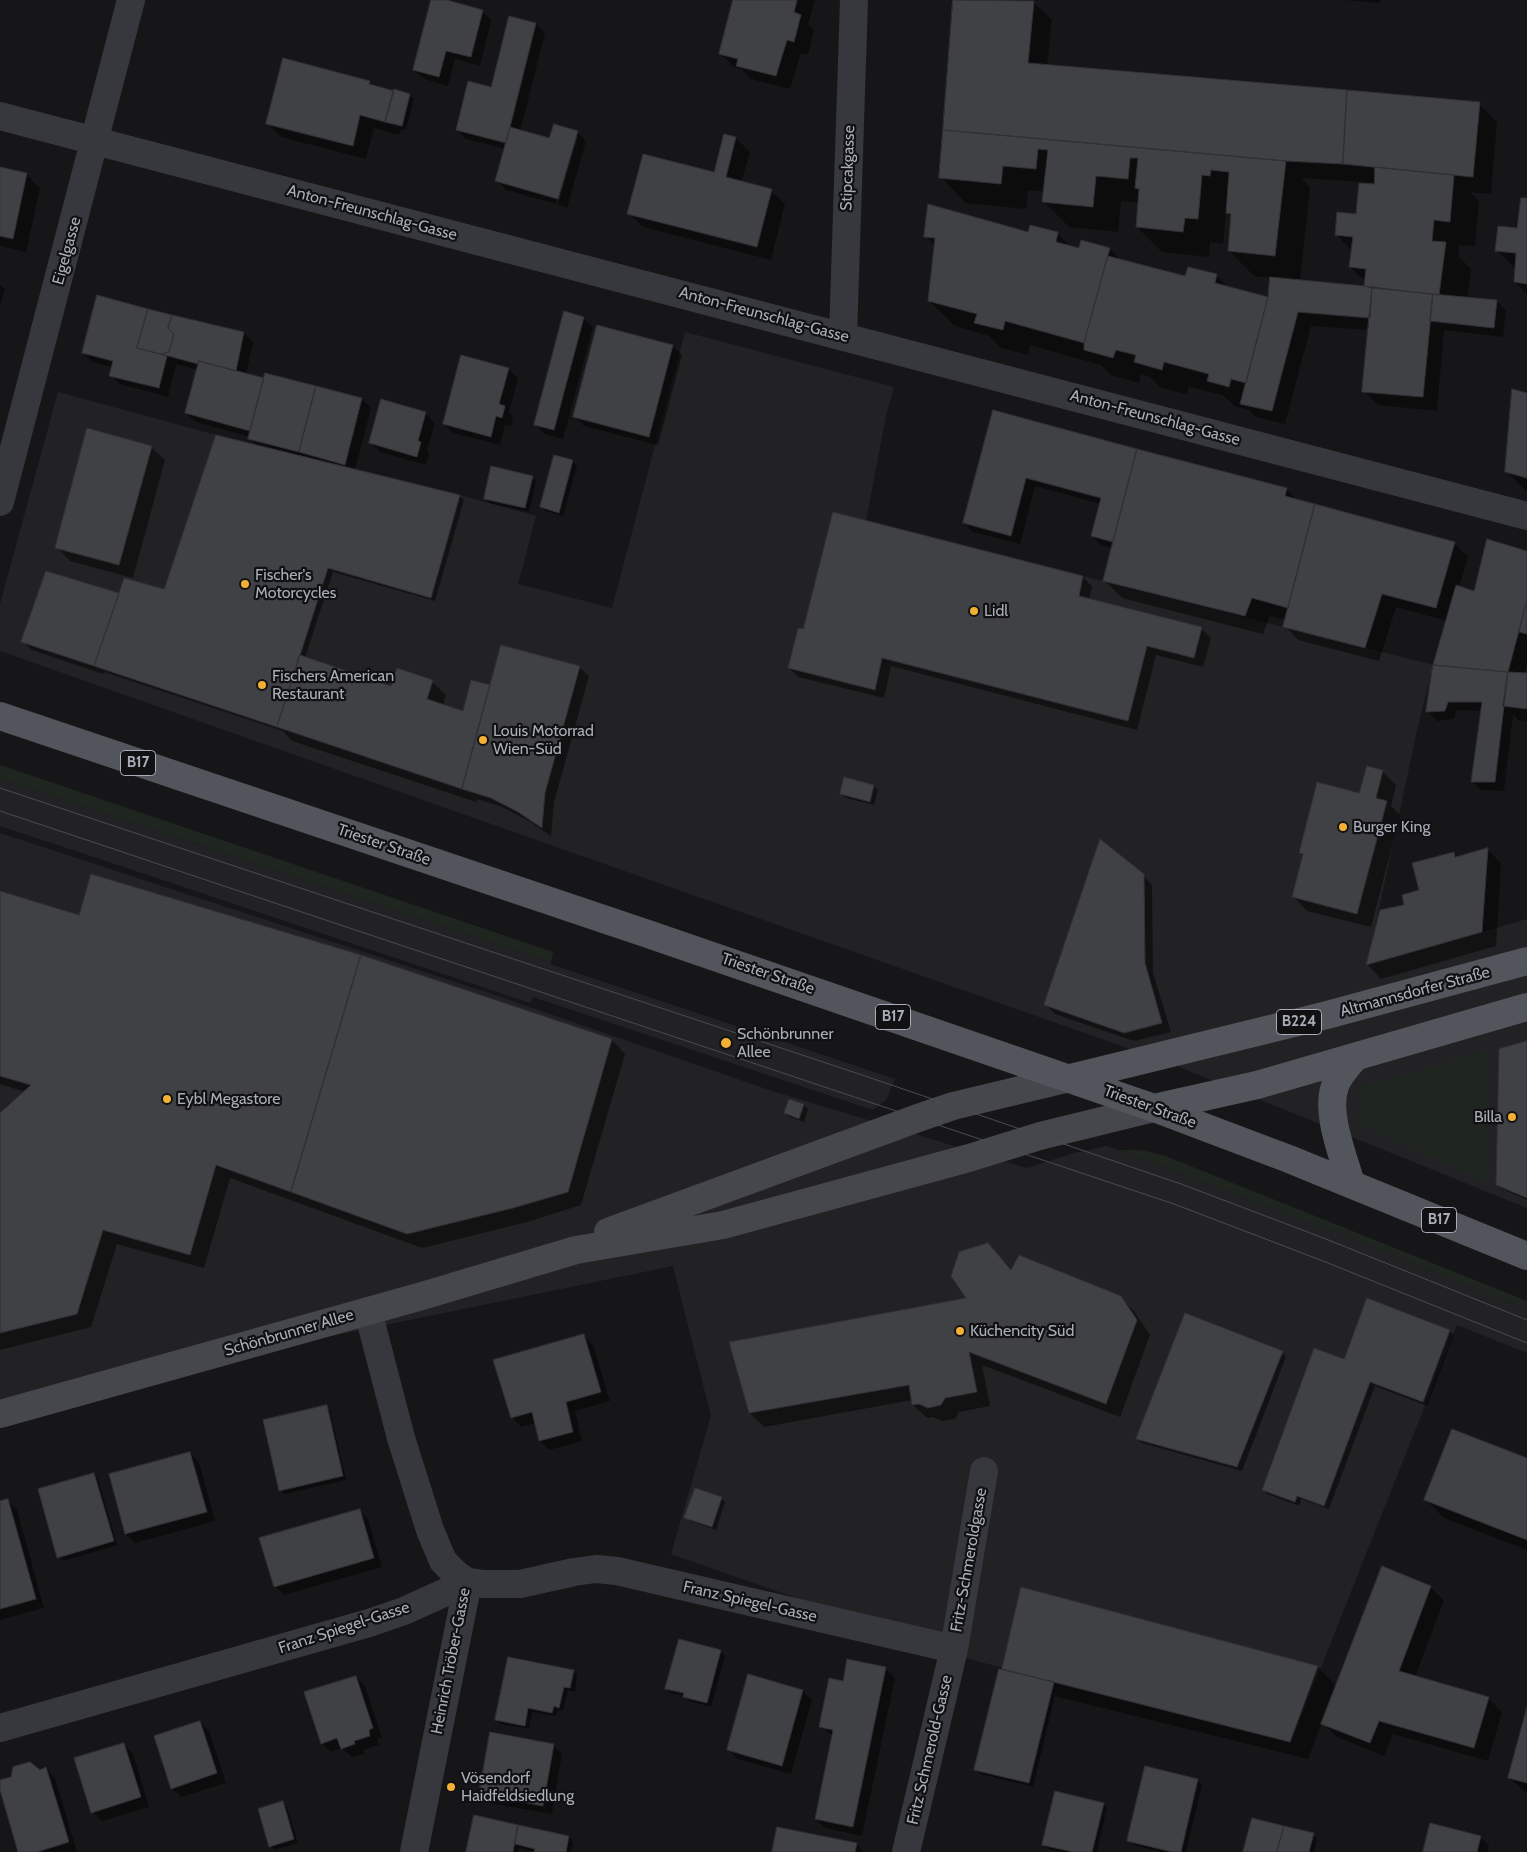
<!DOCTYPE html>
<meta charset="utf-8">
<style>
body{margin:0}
canvas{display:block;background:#161618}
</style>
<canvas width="1527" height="1852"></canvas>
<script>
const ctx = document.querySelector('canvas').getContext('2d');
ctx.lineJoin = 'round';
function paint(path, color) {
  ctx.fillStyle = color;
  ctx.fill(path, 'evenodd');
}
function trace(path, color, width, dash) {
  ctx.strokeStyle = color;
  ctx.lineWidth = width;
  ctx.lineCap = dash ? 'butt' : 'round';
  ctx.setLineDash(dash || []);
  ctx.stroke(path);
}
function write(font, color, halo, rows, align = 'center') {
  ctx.font = font + ' Cabin,sans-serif';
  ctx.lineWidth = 4.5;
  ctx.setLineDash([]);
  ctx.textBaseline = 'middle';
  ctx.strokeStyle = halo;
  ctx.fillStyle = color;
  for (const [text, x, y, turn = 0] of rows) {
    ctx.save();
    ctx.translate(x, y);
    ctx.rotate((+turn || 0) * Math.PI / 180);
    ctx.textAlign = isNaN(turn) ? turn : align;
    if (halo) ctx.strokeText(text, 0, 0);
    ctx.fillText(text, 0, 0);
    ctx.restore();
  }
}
const built = new Path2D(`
 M685 332 894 387 886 416 866 521 1433 665 1416 735 1367 965 1527 919V1208L1167 1062 0 651V604L58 392 216 435 460 495 536 516 518 584 612 608Z
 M0 778 551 962 550 964 895 1079 886 1100 873 1110 533 997 530 1003 88 855 0 826Z
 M0 833 498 996 772 1091 1027 1168 1074 1153 1107 1146 1352 1238 1527 1309V1353L1457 1325 1292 1740 976 1661 671 1554 711 1416 673 1266 0 1404Z`);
const green = new Path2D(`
 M0 765 553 952 551 962 0 778Z
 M1488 1051 1486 1182 1367 1127 1359 1120 1361 1088Z
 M1118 1150H1140L1163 1155 1527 1301V1309L1352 1238Z`);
const shadow = new Path2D(`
 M433 0H442L482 11 491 20 480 66 455 59 448 86 424 79 414 70Z
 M735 0H815L808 24 814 30 808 55 801 53 790 89 751 79 742 69 734 67 721 54Z
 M955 0H1011L1033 2 1052 20 1047 66 1479 104 1497 122 1491 194 1470 192 1479 201 1475 246 1459 245 1458 256 1471 269 1467 299 1497 301 1506 311 1503 337 1444 330 1437 411 1378 405 1364 391 1370 330 1311 326 1285 424 1256 417 1249 410 1234 406 1223 395 1189 387 1187 394 1161 388 1150 377 1141 374 1139 383 1111 375 1101 365 1030 345 1028 355 1001 348 989 336 955 326 929 301 935 246 926 236 1057 233 1071 247 1080 250 1082 241 1110 249 1121 260 1186 277 1189 268 1217 276 1229 288 1269 298 1271 278 1254 276 1229 251 1232 218 1226 212 1223 244 1210 242 1209 257 1162 252 1137 227 1139 203 1121 201 1118 232 1069 227 1044 202 1045 192 1028 190 1026 209 966 203 941 177ZM1337 162 1377 166V168L1337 164ZM1301 178 1378 183 1357 216 1336 234 1352 251 1350 267 1366 282V285L1369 289 1300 281 1310 187Z
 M1344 0H1381L1380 3Z
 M536 24 545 33 520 132 550 140 577 132 586 141 567 208 558 205 578 136H575L556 204 506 190 497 181 506 149 466 139 457 130 492 88Z
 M369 82 374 87 409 95 414 99 406 130 401 129 399 135 374 128 366 159 281 137 267 123Z
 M736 138 750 152 741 183 771 191 785 204 771 260 643 227 629 213 714 174Z
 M0 169 26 174 40 188 26 252 0 246Z
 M1527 200V294L1515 282 1516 270 1497 250 1519 230Z
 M0 284 5 289 0 307Z
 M583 318 593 327 563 439 544 434 535 424Z
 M244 333 253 342 246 375 362 399 371 408 355 470 459 496 464 500 435 601 333 572 305 658 392 688 432 682 446 695 443 705 464 713 489 686 491 688 579 667 589 676 554 802 551 836 529 821 502 807 477 799 476 802 292 741 283 731 104 672 103 674 32 650 22 641 118 595 165 591 257 446 249 438 250 437 196 422 186 413 198 370 176 364 168 397 120 384 111 375 113 367 92 362 83 352Z
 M673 346 682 355 658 445 584 426 575 417Z
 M509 369 518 378 509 412 513 417 511 426 505 425 500 445 453 433 444 424Z
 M1527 394V492L1506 471Z
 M382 401 426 414 435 423 427 450 429 452 426 465 380 452 371 443Z
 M994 412 1286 489 1298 501 1454 543 1468 557 1459 587 1475 592 1527 551V665L1524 674 1527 675V721L1518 720 1513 714 1504 791 1481 790 1472 781 1482 711 1457 710 1454 719 1437 721 1428 712 1447 621 1396 607 1379 661 1298 640 1285 626 1286 620 1270 616 1263 634 1122 598 1104 580 1112 548 1101 545 1092 536 1101 504 1035 486 1020 544 973 532 964 523Z
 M151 447 165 460 133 578 70 561 57 547Z
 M573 461 577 466 563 516 545 511 541 507Z
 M532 477 536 481 529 512 489 503 485 498Z
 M1083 577 1092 587 1089 599 1201 628 1211 638 1203 667 1156 655 1137 730 891 666 884 698 798 677 789 668 804 630Z
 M1382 771 1396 785 1391 806 1400 815 1371 927 1307 911 1294 897 1304 857 1300 853Z
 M874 786 878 790 874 805 846 798 841 794Z
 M1488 850 1501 863 1496 946 1381 979 1368 965 1381 911 1406 906 1453 853 1458 858Z
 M1143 875 1152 885 1153 973 1171 1032 1134 1041 1055 1014 1046 1005Z
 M0 893 80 917 612 1040 625 1054 581 1205 527 1222 422 1248 230 1178 204 1268 117 1244 91 1327 0 1350V1115L25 1092 0 1084Z
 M1527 1042V1200L1502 1189 1498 1185Z
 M789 1100 804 1105 808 1109 804 1122 789 1117 785 1113Z
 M988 1244 1012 1270 1120 1297 1134 1311 1150 1335 1120 1417 982 1365 990 1406 959 1412 955 1419 942 1421 933 1417 927 1418 913 1405 912 1400 764 1427 750 1413 968 1299Z
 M1449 1331 1454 1335 1427 1406 1375 1386 1329 1509 1301 1499 1299 1506 1267 1494 1263 1490 1345 1360Z
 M584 1336 593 1345 610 1401 575 1411 582 1441 549 1450 540 1441 536 1423 521 1427 512 1417Z
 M1282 1353 1286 1357 1242 1471 1142 1443 1137 1439Z
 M326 1406 330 1411 346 1480 284 1494 280 1490Z
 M190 1453 199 1462 215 1521 135 1543 126 1534Z
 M1527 1460V1550L1444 1518 1426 1500Z
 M94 1474 98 1479 117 1545 63 1561 59 1557Z
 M721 1498 725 1502 716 1530 690 1521 686 1517Z
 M8 1501 17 1510 44 1608 0 1620V1503Z
 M359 1510 368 1519 382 1567 284 1595 275 1586Z
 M1430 1587 1444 1600 1415 1677 1488 1698 1502 1712 1488 1761 1393 1734 1384 1756 1337 1737 1322 1722 1308 1759 1055 1696 1033 1787 980 1774 975 1769 1006 1672 1004 1669 1318 1667 1337 1687Z
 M720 1651 725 1656 711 1707 689 1701 684 1696 670 1693 666 1689Z
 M886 1669 895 1678 862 1836 825 1828 816 1819 833 1736 821 1726 844 1682Z
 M573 1671 577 1675 575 1692 568 1690 563 1711 558 1710 556 1716 532 1712 529 1729 500 1724 496 1720Z
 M356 1677 365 1686 382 1738 377 1739 379 1745 363 1750 364 1754 352 1757 342 1748 331 1752 322 1743Z
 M803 1691 812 1700 791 1774 737 1759 728 1749Z
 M1527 1712V1792L1524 1791 1510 1778Z
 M200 1722 209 1731 226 1783 181 1797 172 1788Z
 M124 1744 133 1753 149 1807 102 1821 93 1812Z
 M553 1745 562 1754 552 1814 489 1803 480 1794Z
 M46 1768 55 1778 77 1852H19L0 1782Z
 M1146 1768 1198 1781 1202 1785 1186 1852H1162L1133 1845 1129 1840Z
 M283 1803 287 1807 298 1843 275 1850 270 1846Z
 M1103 1804 1107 1808 1097 1852H1062L1048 1849 1043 1844Z
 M475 1817 569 1837 573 1841 571 1852H536L519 1848 518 1852H468Z
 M778 1829 857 1845 864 1852H773Z
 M1313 1834 1317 1839 1314 1852H1245Z
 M1480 1837 1489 1846 1488 1852H1425Z`);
const building = new Path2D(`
 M431 0H447L483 10 471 57 446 51 439 77 413 70Z
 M733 0H797L794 12 801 15 794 42 787 40 776 76 736 66 738 59 719 54Z
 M953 0 1034 1 1028 63 1347 90 1343 164 1286 161 943 130Z
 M509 16 536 23 506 143 456 130 468 81 491 87Z
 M283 58 370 81 369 84 394 91 385 122 360 115 353 146 266 124Z
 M394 89 410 94 402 126 385 122Z
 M1347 90 1480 102 1473 177 1343 164Z
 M554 124 578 131 558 199 495 181 510 127 549 138Z
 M943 130 1286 161 1275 256 1228 251 1231 214 1226 213 1229 172 1211 170 1210 176 1202 175 1198 219 1185 218 1183 232 1136 227 1139 189 1135 188 1138 158H1130L1128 179 1096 176 1093 207 1042 202 1048 150 1038 149 1036 169 1003 166 1001 184 939 178Z
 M724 134 736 137 726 177 772 189 757 247 627 214 643 154 714 172Z
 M0 167 27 173 13 239 0 236Z
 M1375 167 1454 175 1450 222 1434 220 1432 241 1446 242 1439 295 1364 286 1366 269 1349 267 1353 237 1335 235 1337 212 1356 214 1359 183 1374 184Z
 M1521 198H1527V284L1514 282 1516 253 1495 251 1498 226 1517 228Z
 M928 204 1028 232 1030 225 1058 232 1056 242 1079 248 1081 240 1110 248 1084 343 1005 321 1003 330 974 323 977 314 928 301 935 238 924 237Z
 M1108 256 1185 276 1188 267 1217 274 1215 283 1268 297 1246 383 1231 379 1229 387 1207 381 1209 374 1164 362 1162 370 1134 362 1136 355 1116 350 1113 358 1084 350V343Z
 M1270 277 1364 286 1372 288 1370 318 1298 312 1272 411 1240 404 1268 297Z
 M1372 288 1433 294 1423 397 1362 392Z
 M1433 294 1497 300 1494 328 1430 321Z
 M97 295 148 309 137 348 167 356 159 388 109 376 113 361 82 353Z
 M148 309 172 315 168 328 174 334 169 352 161 354 137 348Z
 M564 311 584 317 554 430 534 425Z
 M172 315 244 332 236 371 199 361 198 364 161 354 169 352 174 334 168 328Z
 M597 325 673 345 649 437 573 417Z
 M461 355 509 368 499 404 505 406 502 418 496 416 491 437 443 424Z
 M199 361 264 378 250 431 185 413Z
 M265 373 316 386 299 452 248 439Z
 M316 386 362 398 345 465 299 452Z
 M1512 389 1527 393V478L1505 472Z
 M381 399 426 412 418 441 421 442 417 457 369 443Z
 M993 410 1137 449 1113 542 1091 536 1101 498 1026 478 1011 536 963 523Z
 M87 428 152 446 119 565 55 548Z
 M216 435 460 495 431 598 328 568 277 727 94 666 124 578 164 589Z
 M1137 449 1287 488 1285 496 1315 504 1288 608 1252 598 1245 616 1103 581Z
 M554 455 573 460 559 513 540 507Z
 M491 466 533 476 525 508 484 499Z
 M1315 504 1455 542 1436 608 1382 594 1365 648 1283 627Z
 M833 512 1083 576 1079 596 1202 627 1194 658 1147 646 1128 721 882 658 875 690 788 668 798 628 803 629Z
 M1487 539 1527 551V600L1508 672 1433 665 1456 585 1474 591Z
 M46 571 119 593 94 666 21 642Z
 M1527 600V634L1519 632Z
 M501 645 580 666 545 793 542 828 518 812 491 798 462 789Z
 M300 655 391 686 397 668 433 680 427 699 463 711 471 680 490 685 462 789 277 727Z
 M1433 665 1508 672 1495 782H1471L1482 702H1448L1445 711 1426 712Z
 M1508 672 1527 673V709L1503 706Z
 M1367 766 1383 770 1376 798 1387 801 1357 914 1292 897 1303 854 1299 853 1317 782 1359 793Z
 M844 777 874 785 870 802 840 794Z
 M1100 839 1144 874 1145 963 1162 1023 1124 1033 1044 1005Z
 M1488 848 1482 932 1366 965 1380 910 1404 905 1402 895 1419 890 1412 863 1454 852 1455 857Z
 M91 874 361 955 291 1192 216 1165 190 1255 103 1230 77 1314 0 1333V1113L31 1085 0 1076V891L79 915Z
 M361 955 612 1039 568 1192 513 1208 407 1234 291 1192Z
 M1527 1041V1198L1496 1185 1499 1049Z
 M789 1099 804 1104 799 1119 784 1113Z
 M988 1243 1011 1270 1019 1255 1121 1296 1137 1320 1106 1404 969 1352 977 1392 945 1398 941 1405 928 1408 919 1404 912 1405 909 1385 749 1413 729 1342 966 1298 951 1276 959 1252Z
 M1367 1298 1450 1330 1423 1402 1370 1382 1324 1506 1297 1496 1295 1502 1262 1490 1314 1348 1344 1359Z
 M1185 1313 1283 1351 1237 1467 1136 1439Z
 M584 1334 601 1392 566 1402 573 1432 539 1441 532 1412 511 1418 493 1360Z
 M327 1405 343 1476 279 1491 263 1420Z
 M1452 1429 1527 1458V1540L1424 1500Z
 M190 1452 207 1512 125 1534 109 1474Z
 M94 1473 114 1541 57 1558 38 1489Z
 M695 1488 722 1497 712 1527 684 1518Z
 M8 1499 36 1599 0 1609V1501Z
 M360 1509 374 1558 274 1587 259 1538Z
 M1382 1566 1431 1586 1399 1671 1489 1697 1474 1748 1379 1721 1370 1743 1321 1724Z
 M1021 1587 1318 1666 1290 1742 1002 1669Z
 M679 1639 721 1650 707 1703 683 1697 684 1693 665 1689Z
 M508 1657 574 1670 570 1688 564 1687 559 1708 554 1706 552 1713 528 1708 525 1726 495 1720Z
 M847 1659 886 1667 853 1827 815 1819 833 1730 819 1727 829 1678 843 1681Z
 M999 1669 1054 1682 1029 1783 974 1770Z
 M748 1674 803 1690 782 1766 727 1750Z
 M356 1676 373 1728 369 1730 370 1736 354 1741 355 1744 341 1749 337 1738 321 1744 304 1692Z
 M1527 1707V1783L1508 1778Z
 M200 1721 217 1773 171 1789 154 1736Z
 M490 1732 554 1744 543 1806 479 1794Z
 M124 1743 141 1797 91 1813 74 1758Z
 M30 1762 40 1770 46 1767 69 1842 37 1852H18L0 1790V1780L11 1777 13 1767Z
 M1145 1766 1198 1779 1181 1852H1172L1127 1841Z
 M1055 1791 1104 1803 1092 1852H1073L1042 1845Z
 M283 1801 294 1839 269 1847 258 1809Z
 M474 1815 518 1825 513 1852H466Z
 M1252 1818 1284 1826 1277 1852H1243Z
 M1430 1823 1481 1836 1477 1852H1423Z
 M518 1825 569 1836 566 1852H534L535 1849 515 1844Z
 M1284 1826 1314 1833 1309 1852H1277Z
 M777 1827 857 1843 855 1852H772Z`);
const street = new Path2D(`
 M0 116 1527 516
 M843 336 854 0
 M0 502 131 0
 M368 1311 401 1438 430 1530 443 1561 457 1575 468 1582
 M0 1728 369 1623 404 1611 468 1582 483 1584H520L574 1572 596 1569 617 1571 954 1649
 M414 1852 468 1582
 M906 1852 954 1649 984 1471`);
const secondary = new Path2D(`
 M608 1232 918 1118 953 1106 1070 1078
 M0 1414 422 1296 576 1250 723 1225 969 1158 1040 1136 1154 1108`);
const primary = new Path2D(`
 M0 716 648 934 1154 1108 1289 1159 1527 1256
 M1070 1078 1327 1015 1527 961
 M1154 1108 1257 1085 1527 1007
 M1351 1184C1344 1157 1325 1114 1335 1086 1338 1076 1348 1066 1354 1058`);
const tram = new Path2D(`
 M0 788 865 1076 1181 1184 1326 1239 1527 1320
 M0 811 1174 1204 1323 1261 1527 1343`);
const markers = [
 [245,584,5,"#f2b134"],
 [974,611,5,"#f2b134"],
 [262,685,5,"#f2b134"],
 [483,740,5,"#f2b134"],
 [1343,827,5,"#f2b134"],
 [726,1043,6,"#f2b134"],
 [167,1099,5,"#f2b134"],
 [1512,1117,5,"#f2b134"],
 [960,1331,5,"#f2b134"],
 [451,1787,5,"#f2b134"]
];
const shields = [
 [138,763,35],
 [893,1017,35],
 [1299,1022,45],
 [1439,1220,35]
];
const shieldNames = [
 ["B17",138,763],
 ["B17",893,1017],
 ["B224",1299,1022],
 ["B17",1439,1220]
];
const streetNames = [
 ["Stipcakgasse",848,168,-88],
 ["Anton-Freunschlag-Gasse",372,213,15],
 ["Eigelgasse",67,251,-75],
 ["Anton-Freunschlag-Gasse",764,315,15],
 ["Anton-Freunschlag-Gasse",1155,418,15],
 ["Triester Straße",384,845,19],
 ["Triester Straße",768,974,19],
 ["Altmannsdorfer Straße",1415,992,-15],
 ["Triester Straße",1150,1107,20],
 ["Schönbrunner Allee",289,1333,-16],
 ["Fritz-Schmeroldgasse",969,1560,-80],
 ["Franz Spiegel-Gasse",750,1602,13],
 ["Franz Spiegel-Gasse",344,1628,-18],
 ["Heinrich Tröber-Gasse",451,1661,-79],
 ["Fritz Schmerold-Gasse",930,1750,-77]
];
const poiNames = [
 ["Fischer's",255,575],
 ["Motorcycles",255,593],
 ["Lidl",984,611],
 ["Fischers American",272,676],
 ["Restaurant",272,694],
 ["Louis Motorrad",493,731],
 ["Wien-Süd",493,749],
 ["Burger King",1353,827],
 ["Schönbrunner",737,1034],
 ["Allee",737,1052],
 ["Eybl Megastore",177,1099],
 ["Billa",1502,1117,"right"],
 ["Küchencity Süd",970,1331],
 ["Vösendorf",461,1778],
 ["Haidfeldsiedlung",461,1796]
];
paint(built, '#222225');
paint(green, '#1e261f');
paint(shadow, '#0007');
paint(building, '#404145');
trace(building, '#303034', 1);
trace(street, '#37383d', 28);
trace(secondary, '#45474d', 28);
trace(primary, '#53555c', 28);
trace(tram, '#4a4c52', 1);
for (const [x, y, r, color] of markers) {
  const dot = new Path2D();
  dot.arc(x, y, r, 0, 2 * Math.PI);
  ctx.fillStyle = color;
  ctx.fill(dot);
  trace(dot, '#111113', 2);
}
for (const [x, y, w] of shields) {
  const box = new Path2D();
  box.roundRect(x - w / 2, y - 12.5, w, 25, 4);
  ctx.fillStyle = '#111113';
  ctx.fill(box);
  trace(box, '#a8adb8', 1);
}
write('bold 15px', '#a8adb8', null, shieldNames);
write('16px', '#a8adb8', '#111113', streetNames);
write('16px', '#a8adb8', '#111113', poiNames, 'left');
</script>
